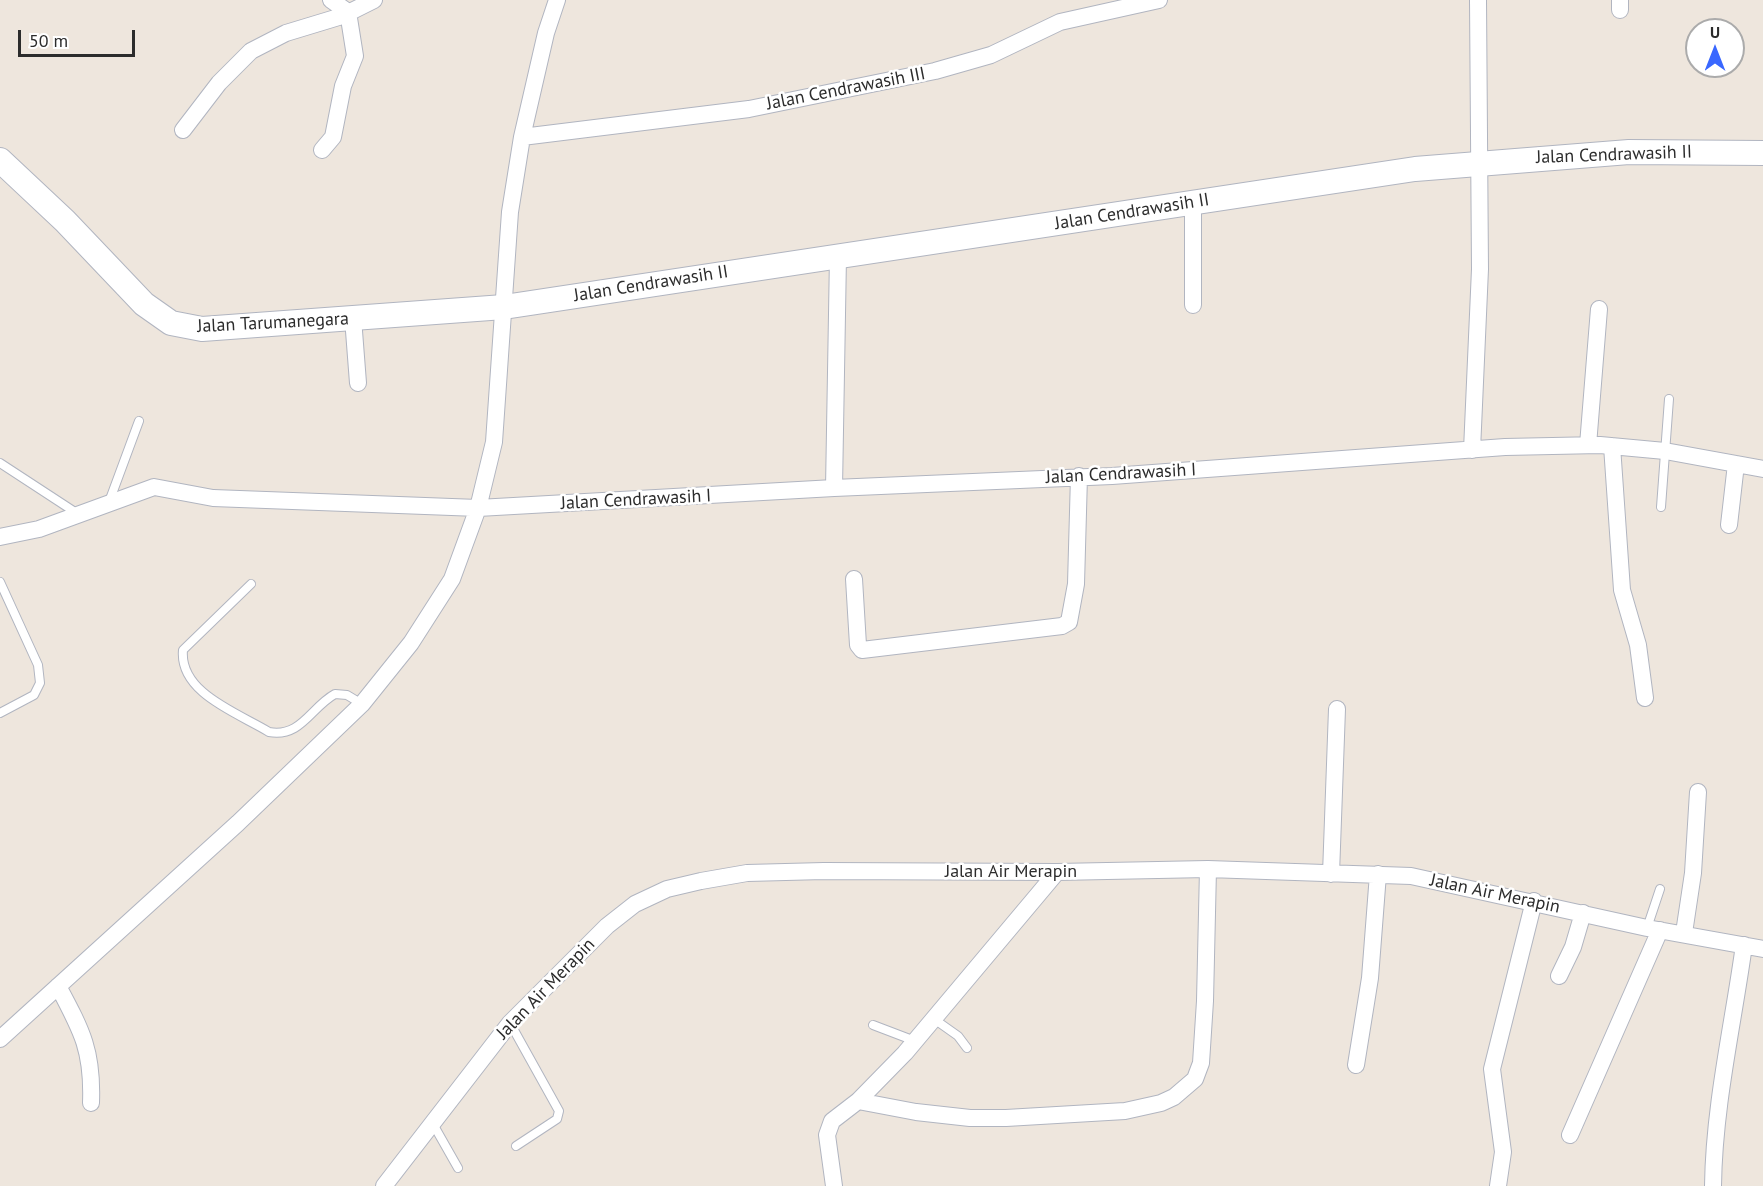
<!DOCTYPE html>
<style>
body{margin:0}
#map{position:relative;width:1763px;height:1186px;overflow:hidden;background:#eee6dd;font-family:"PT Sans",sans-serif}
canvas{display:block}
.north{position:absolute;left:1685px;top:18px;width:60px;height:60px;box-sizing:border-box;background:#fff;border:2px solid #ababab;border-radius:50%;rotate:0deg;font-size:16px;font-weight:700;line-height:24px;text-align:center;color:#2c2c2c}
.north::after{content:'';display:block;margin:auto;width:21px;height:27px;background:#3967ff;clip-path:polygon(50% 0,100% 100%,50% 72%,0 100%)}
.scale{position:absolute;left:18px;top:30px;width:117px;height:27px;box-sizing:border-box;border:3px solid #2c2c2c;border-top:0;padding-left:8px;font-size:18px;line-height:21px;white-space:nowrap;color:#2c2c2c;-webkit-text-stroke:4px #fff;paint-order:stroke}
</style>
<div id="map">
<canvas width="1763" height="1186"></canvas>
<div class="north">U</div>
<div class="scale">50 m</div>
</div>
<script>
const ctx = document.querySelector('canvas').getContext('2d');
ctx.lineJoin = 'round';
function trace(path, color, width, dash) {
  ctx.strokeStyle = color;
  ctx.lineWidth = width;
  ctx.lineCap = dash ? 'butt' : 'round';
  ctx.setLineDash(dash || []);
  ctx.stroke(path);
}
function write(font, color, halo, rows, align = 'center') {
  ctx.font = font + ' "PT Sans",sans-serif';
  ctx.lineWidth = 5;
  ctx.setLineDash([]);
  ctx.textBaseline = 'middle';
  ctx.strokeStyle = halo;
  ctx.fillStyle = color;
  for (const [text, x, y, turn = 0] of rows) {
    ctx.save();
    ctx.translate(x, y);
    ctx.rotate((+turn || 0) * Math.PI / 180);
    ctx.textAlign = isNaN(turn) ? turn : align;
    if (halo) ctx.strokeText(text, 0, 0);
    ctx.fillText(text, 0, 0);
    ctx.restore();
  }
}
const lane = new Path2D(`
 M0 463 78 514
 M109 502 139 421
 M1661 507 1669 399
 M0 582 38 665 40 683 34 695 0 713
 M251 584 183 650C179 693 238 713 269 732 301 738 311 707 335 694L347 695 362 704
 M1647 928 1660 889
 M934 1019 958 1036 967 1048
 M510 1023 559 1111 557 1119 516 1146
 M873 1025 915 1041
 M433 1124 458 1168`);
const street = new Path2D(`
 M1620 10V0
 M183 130 219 83 251 51 286 33 342 16 374 0
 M522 137 749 109 935 71 991 55 1060 22 1159 0
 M322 150 333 137 343 86 355 56 348 12 331 0
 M1193 305V203
 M353 318 358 383
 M1588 445 1599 309
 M1612 446 1622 590 1638 645 1645 698
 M1472 450 1480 269 1478 0
 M834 488 838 256
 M1729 525 1736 464
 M0 537 39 529 154 487 213 498 478 508 834 488 1112 476 1505 447 1600 445 1665 451 1763 469
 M854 579 858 645 862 650 1062 626 1069 622 1076 584 1079 476
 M1331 874 1337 709
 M1684 933 1693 873 1698 792
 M1559 976 1573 947 1583 913
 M58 986C82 1031 93 1051 91 1103
 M0 1039 238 823 362 704 411 643 452 579 478 508 494 442 510 212 522 137 546 33 557 0
 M1356 1065 1370 978 1378 874
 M858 1101 916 1112 970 1118H1006L1125 1111 1161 1103 1174 1097 1195 1079 1201 1063 1205 1001 1208 869
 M1570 1135 1660 930
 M384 1186 510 1023 607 926 635 904 667 889 701 881 747 873 824 871 1057 872 1208 869 1411 876 1647 928 1763 949
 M834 1186 827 1135 832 1121 858 1101 905 1053 1057 872
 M1498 1186 1503 1152 1492 1069 1534 901
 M1713 1186C1714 1105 1733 1025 1744 945`);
const secondary = new Path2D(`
 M0 160 65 221 144 304 171 323 202 329 504 307 1415 169 1629 152 1763 153`);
const streetNames = [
 ["Jalan Cendrawasih III",846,89,-11],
 ["Jalan Cendrawasih II",1614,155,-2],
 ["Jalan Cendrawasih II",1132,212,-9],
 ["Jalan Cendrawasih II",651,284,-9],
 ["Jalan Tarumanegara",273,323,-3],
 ["Jalan Cendrawasih I",1121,474,-3],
 ["Jalan Cendrawasih I",636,500,-3],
 ["Jalan Air Merapin",1011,872],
 ["Jalan Air Merapin",1495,894,12],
 ["Jalan Air Merapin",546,989,-46]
];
trace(lane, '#b1b5c0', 10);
trace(street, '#b1b5c0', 18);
trace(secondary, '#b1b5c0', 26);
trace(lane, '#fff', 8);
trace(street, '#fff', 16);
trace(secondary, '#fff', 24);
write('18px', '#2c2c2c', '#fff', streetNames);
</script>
